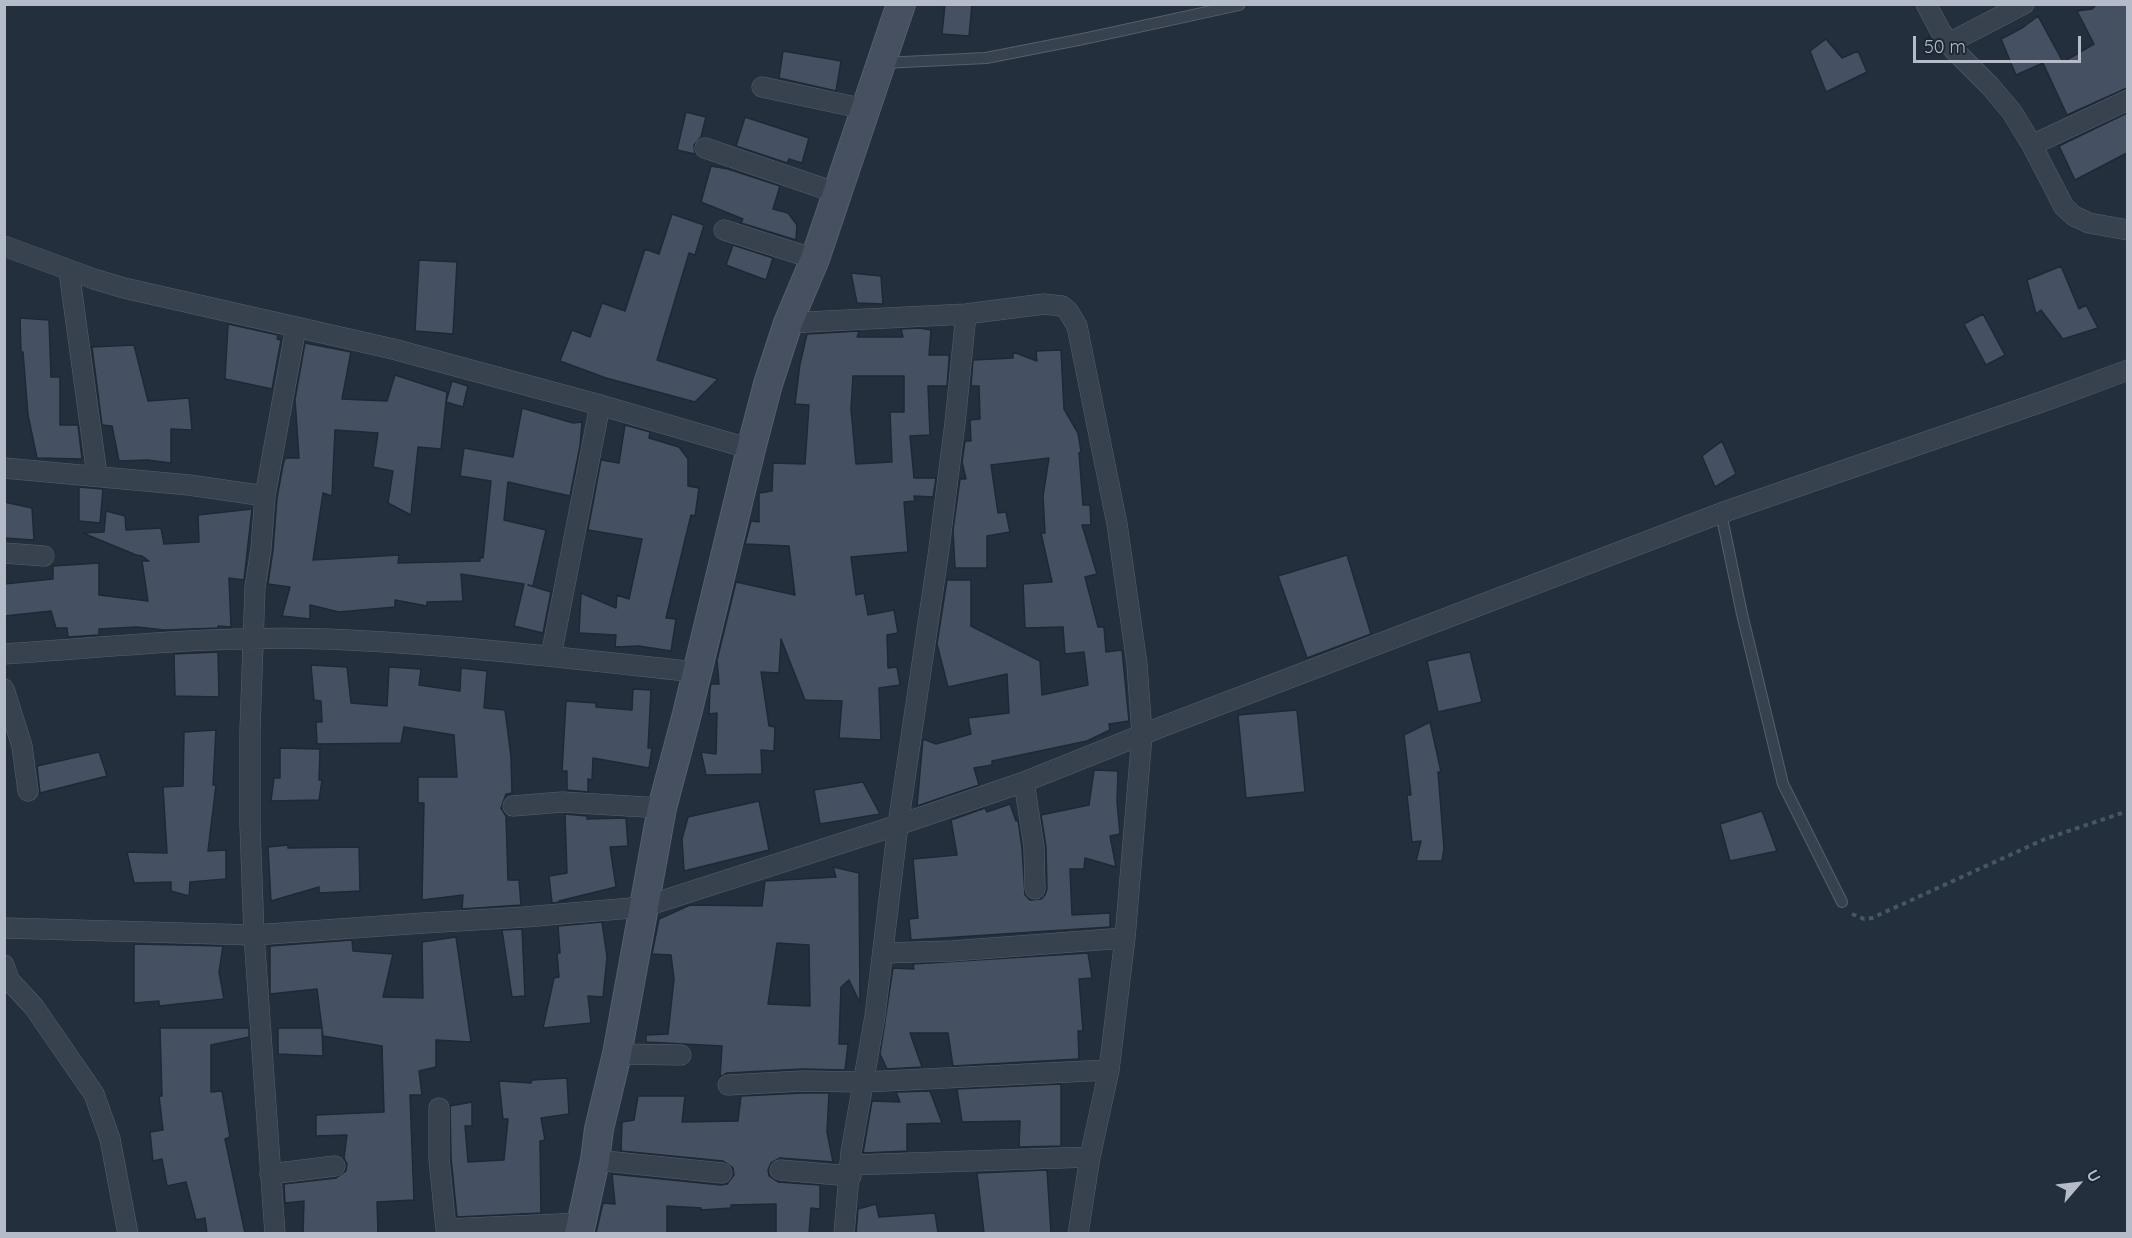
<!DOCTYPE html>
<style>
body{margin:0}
#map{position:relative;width:2132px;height:1238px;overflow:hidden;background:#242f3e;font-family:Quicksand,sans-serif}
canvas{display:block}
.frame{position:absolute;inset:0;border:6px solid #b4bcc9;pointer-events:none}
.north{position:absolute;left:2048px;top:1154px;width:60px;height:60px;-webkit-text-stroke:4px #1d2633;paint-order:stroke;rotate:62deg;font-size:16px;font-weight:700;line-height:24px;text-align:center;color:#b4bcc9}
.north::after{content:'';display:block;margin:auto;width:21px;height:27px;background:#b4bcc9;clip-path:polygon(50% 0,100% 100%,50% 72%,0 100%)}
.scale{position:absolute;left:1913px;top:36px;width:168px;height:27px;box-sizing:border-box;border:3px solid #b4bcc9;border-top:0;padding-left:8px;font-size:18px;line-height:21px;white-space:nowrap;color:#b4bcc9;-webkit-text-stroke:4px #1d2633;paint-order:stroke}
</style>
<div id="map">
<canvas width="2132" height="1238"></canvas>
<div class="frame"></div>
<div class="north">U</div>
<div class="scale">50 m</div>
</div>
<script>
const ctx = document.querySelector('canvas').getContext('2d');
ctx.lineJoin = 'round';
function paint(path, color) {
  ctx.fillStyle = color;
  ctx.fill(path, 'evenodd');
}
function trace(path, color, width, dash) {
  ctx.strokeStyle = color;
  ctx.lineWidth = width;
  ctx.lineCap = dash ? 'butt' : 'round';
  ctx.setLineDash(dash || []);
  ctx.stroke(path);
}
const building = new Path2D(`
 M945 4H972L969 36 942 34Z
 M2097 4H2127V88L2067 115 2043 63 2016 75 2001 39 2022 28 2038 16 2063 62 2094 44 2077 11 2092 9Z
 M1826 39 1842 58 1858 51 1867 72 1826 92 1810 51Z
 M783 51 841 61 836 91 779 78Z
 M686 112 706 117 701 137 694 145 695 154 677 150Z
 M2127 113V153L2075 180 2059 146Z
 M745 117 809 138 802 163 789 159 787 163 736 146Z
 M711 166 728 169 780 186 773 209 788 213 797 225 796 240 741 223 743 219 701 202Z
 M672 214 704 225 695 255 689 253 657 360 718 379 695 402 606 378 560 361 572 330 590 337 602 303 625 311 645 249 659 254Z
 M733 245 773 258 766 280 726 265Z
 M419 260 457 262 453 334 415 331Z
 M2061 266 2079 309 2086 305 2098 328 2063 339 2041 310 2036 314 2027 280Z
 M851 273 881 276 883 304 857 303Z
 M1983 314 2005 355 1986 365 1964 324Z
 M20 318 49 320 51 377H60V425H78L82 459 37 458 28 415 23 352H21Z
 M228 324 278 335 277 339 281 340 272 389 225 379Z
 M919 328 931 330 929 355H949V360L947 386H928L930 435 910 436 914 478H936L933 497 914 496 915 501 904 502 908 552 851 557 856 595 864 593 868 615 894 610 898 633 887 635 888 668 897 667 900 685 879 688 881 740 839 738 842 701 805 700 781 639 779 673 761 672 769 726 775 727 774 751 761 750 762 774 706 775 701 752 716 754 717 713 709 714 710 689 711 684H719L717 660 736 582 795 595 789 546 745 544 751 521 759 522V493L772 491 773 463 805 464 809 405 795 404 800 364 807 334 859 331 857 337H903L901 329ZM853 376H904V412H890L892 462 856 464 851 409Z
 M305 343 351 352 342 399 387 401 395 375 447 392 441 449 418 447 411 515 388 503 393 471 373 467 378 433 335 430 332 496 323 493 313 560 399 555 398 563 480 561V557L483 558 491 481 460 476 464 448 513 457 522 408 573 423 582 422 580 446 570 496 508 482 504 520 546 530 533 586 528 585 551 592 543 633 514 626 524 584 461 574 463 601 427 602V606L395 600V607L339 612 310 605V619L282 616 290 587 268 584 273 550 277 498 283 465 285 458H299L295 399Z
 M134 345 148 401 189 398 192 430 171 429V463L147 460 119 461 112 426 102 425 92 347Z
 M1061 350 1064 409 1078 433 1081 452 1079 453 1083 505H1090L1091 525H1082L1097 574 1085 577 1098 627H1104L1106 652 1122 650 1129 721 1109 724 1110 730 1087 741 992 761V765L974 768 979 785 917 806 923 739 936 744 971 734 968 718 1009 713 1007 674 948 687 937 644 947 580H971V626L1040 661 1042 695 1088 685 1084 652 1065 654 1063 627 1025 628 1023 584 1052 582 1041 533H1045L1043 496 1049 458 991 465 998 513 1006 512 1010 532 987 536V568H955L953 530 960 479H966L962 462 965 441H971L970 420 980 419 979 386H971L973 360 1013 358V352L1037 361 1036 351Z
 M452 381 468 386 463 407 446 402Z
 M625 425 650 432 649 438 679 447 688 459V486L699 488 695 516 691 515 666 618 676 619 671 651 639 646 615 647 616 635 579 633 581 593 616 608 617 595 629 599 642 539 588 530 601 460 619 463Z
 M1722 441 1736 474 1715 487 1702 456Z
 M79 487 103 489 100 523 79 521Z
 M4 502 32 508 34 540 4 538Z
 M252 509 244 580 229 578 231 627 218 626V628L164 630 137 627 99 629V635L68 637 67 628H56L51 611 4 616V584L53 579V566L99 563V595L148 601 142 561H149L142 556 136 555 83 533 104 532 106 511 125 516 126 530 161 528 164 544 199 542 198 515Z
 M1347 555 1371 634 1307 658 1278 576Z
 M218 652 219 697 175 696 174 654Z
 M1470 652 1482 702 1438 712 1427 661Z
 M311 665 347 667 351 703 387 706 389 667 421 669 419 685 460 691 461 668 487 671 484 708 505 710 511 757 512 793 506 794 501 808 506 816 508 880H519L521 905 462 909 463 895 422 900 424 803H418V777H457L454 735 404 727 401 743 317 744 316 722H322L321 701 314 700Z
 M633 689 651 690 648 748H652L649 768 593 758 592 780 588 779V792L567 790V771H562L566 701 596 703V707L632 710Z
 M1297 710 1305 792 1246 798 1238 715Z
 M1430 722 1441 772H1438L1444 848 1442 861H1416L1421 841 1412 842 1407 795H1411L1404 735Z
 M216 730 213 785H216L208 851 226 850V879L190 882 189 896 171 891V882L134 883 127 852 167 853 163 787 183 786 184 732Z
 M280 748 320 749 319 780H322L319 800 271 801 274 778H280Z
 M99 752 107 776 40 793 37 766Z
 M1094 770 1118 771 1117 802 1120 834 1110 836 1116 867 1085 858 1084 869H1070L1072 915 1110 913V927L911 940 909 919 918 918 913 859 957 855 951 820 985 808 987 812 1010 804 1016 821 1018 820 1022 848 1025 895 1030 900 1041 899 1045 895 1047 889 1046 847 1041 815 1089 805Z
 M863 782 880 814 820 824 814 790Z
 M759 801 769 850 684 871 682 839 688 817Z
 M1762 811 1777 851 1730 861 1720 824Z
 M565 814 587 816V819L626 818 628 846 610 847 616 887 559 901H568L552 903 549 876 567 873Z
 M288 845V848L359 847 360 891 319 893V887L271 901 268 847Z
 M833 867 859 873 860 1003 849 980 841 987 839 1044H848L845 1070 802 1069 727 1073 720 1077 722 1046 646 1042V1035L668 1034 674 979 671 955 652 954 659 919 690 905 762 906 765 881 836 877ZM777 943 809 945 810 1006 768 1004Z
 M602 922 607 957 603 997 588 996 591 1023 543 1028 554 978 559 977 557 953H560L558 926Z
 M522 929 525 996 512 997 502 930Z
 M456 937 471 1042 436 1040V1067L419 1071 422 1095H410L414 1200 377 1202 378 1233H303L304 1201 285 1203 284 1184 336 1178 346 1171 347 1164 344 1158 347 1135 316 1136V1115L384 1112 382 1046 323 1036 317 989 270 994V946L352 940 353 951 393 954 383 997 423 998 422 942Z
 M134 944 223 946 219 972 224 999 159 1006V1001L134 1003Z
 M1088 953 1092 978 1079 979 1083 1031H1078L1079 1059 953 1066 948 1033H910L922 1067 887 1069 880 1054 893 968 914 969 913 964Z
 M160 1028H249V1037L211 1045V1092L222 1091 230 1137 225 1139 245 1233H207L205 1218 196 1220 186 1182 167 1186 162 1159 153 1161 150 1132 163 1130 159 1096H162Z
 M278 1028H322L323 1056 278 1054Z
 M567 1078 569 1114 541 1118 545 1140 540 1141 541 1213 457 1217 451 1158 450 1106 472 1102V1126H465L468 1162 504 1160 508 1119H503L499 1081 531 1083 532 1080Z
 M1061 1084V1146L1019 1147 1020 1121 962 1122 957 1089Z
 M930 1091 942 1123 907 1124V1151L863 1153 872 1101 900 1102 896 1092Z
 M803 1093H829L827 1132 833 1162 780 1158 771 1163 768 1170 769 1176 778 1182 820 1185V1209L811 1208 809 1233H776V1204L731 1205V1208L701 1210V1208L667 1206V1233H596L603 1203 615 1204 612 1174 721 1185 727 1184 734 1175 733 1168 723 1161 621 1151 622 1122 634 1120 638 1096H685L682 1122 738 1121 741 1096Z
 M1047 1170 1051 1233H984L977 1173Z
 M876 1204 879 1217 935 1213 938 1233H856L858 1209Z`);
const path = new Path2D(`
 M1852 914 1864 919 1872 918 2045 839 2128 811`);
const lane = new Path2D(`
 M883 63 986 58 1083 39 1239 5
 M1721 513 1742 614 1783 784 1842 902`);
const street = new Path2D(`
 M1926 4 1941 32 1954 50 1990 86 2012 112 2032 145 2064 207 2074 216 2089 223 2128 230
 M1949 43 2024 4
 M762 87 865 109
 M2032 145 2128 100
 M705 148 837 193
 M724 230 815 259
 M4 246 94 279 124 288 393 349 600 405 751 449
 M69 271 97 475
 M788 323 966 314 1044 304 1062 306 1068 311 1077 326 1117 524 1137 664 1142 735 1125 938 1109 1070 1090 1157 1078 1234
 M4 468 189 485 265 496
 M4 553 44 556
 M4 654C111 647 219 635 326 639 450 644 574 659 697 672
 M551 656 600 405
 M4 689 22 746 28 791
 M1024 782 1034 847 1035 889
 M513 806 562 802 662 808
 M4 928 254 935 424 923 525 917 643 907 898 825 1024 782 1164 726 1721 513 2047 400 2128 370
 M884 953 952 951 1125 938
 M4 965 9 980 34 1007 94 1094 110 1139 128 1234
 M617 1054 681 1055
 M728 1085 803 1081 864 1082 1109 1070
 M439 1108V1159L446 1229 581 1223
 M595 1160 722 1173
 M851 1165 1090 1157
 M780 1170 851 1176
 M270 1174 335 1166
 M275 1234 254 935 250 825V730L255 587 261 549 265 496 296 327
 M844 1234 851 1152 875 1016 898 825 938 556 955 423 966 314`);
const secondary = new Path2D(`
 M579 1234 595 1160 599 1129 617 1054 662 808 687 714 751 449 768 384 788 323 815 259 901 4`);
paint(building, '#455162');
trace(building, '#1f2835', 1.5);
trace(lane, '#565f6c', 12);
trace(street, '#565f6c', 21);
trace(secondary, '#565f6c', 30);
trace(path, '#44595c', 4, [4.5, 4.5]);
trace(lane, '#38414e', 10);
trace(street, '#38414e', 20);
trace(secondary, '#465061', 28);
</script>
